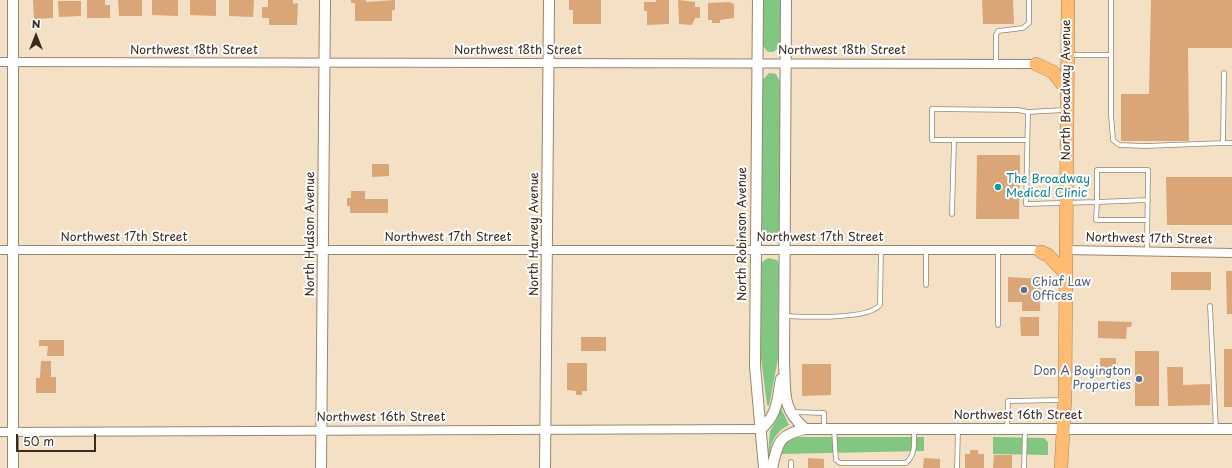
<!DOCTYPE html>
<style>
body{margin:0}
#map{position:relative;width:1232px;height:468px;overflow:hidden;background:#f4e0c4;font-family:"Playpen Sans",sans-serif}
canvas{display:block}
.north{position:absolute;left:16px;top:16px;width:40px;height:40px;-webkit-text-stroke:3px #fff;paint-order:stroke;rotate:0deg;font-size:11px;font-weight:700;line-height:16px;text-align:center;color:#3b2a1e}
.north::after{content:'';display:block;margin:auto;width:14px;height:18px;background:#3b2a1e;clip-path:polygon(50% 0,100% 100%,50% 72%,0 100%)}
.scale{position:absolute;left:16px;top:434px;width:80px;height:18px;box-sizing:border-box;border:2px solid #3b2a1e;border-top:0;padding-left:5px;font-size:12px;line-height:14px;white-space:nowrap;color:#3b2a1e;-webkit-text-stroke:3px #fff;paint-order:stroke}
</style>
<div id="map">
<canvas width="1232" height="468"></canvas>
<div class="north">N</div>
<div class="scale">50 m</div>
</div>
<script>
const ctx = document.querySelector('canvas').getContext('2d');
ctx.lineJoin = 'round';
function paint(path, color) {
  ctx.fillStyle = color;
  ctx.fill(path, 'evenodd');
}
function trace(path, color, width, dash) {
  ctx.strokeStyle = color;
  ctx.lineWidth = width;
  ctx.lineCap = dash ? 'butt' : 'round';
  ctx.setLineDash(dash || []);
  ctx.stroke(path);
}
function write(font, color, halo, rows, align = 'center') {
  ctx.font = font + ' "Playpen Sans",sans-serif';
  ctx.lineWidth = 4;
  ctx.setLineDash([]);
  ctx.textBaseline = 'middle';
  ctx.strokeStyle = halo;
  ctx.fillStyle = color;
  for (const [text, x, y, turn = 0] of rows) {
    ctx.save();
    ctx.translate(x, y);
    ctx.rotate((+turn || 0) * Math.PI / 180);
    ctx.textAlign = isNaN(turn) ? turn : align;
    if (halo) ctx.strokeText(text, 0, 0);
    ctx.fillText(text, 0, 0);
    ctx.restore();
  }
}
const green = new Path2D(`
 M763 0H781L780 43 779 48 773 52H768L763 46Z
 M769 73 776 74 780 82V232L777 240 768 242 762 236 761 230 762 81Z
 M768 258 777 260 779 264 778 359 769 406 767 405 761 358V264L762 262Z
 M781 408 789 425C777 431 770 441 770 455H768L770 431 776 421Z
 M796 437H924V451L780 454 785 442Z
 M993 437 1044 438 1048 442V455L993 454Z`);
const building = new Path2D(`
 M33 0H53V18L34 19Z
 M87 0H105V5H110V18H87Z
 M118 0H142V16H119Z
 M152 0H178V16L152 15Z
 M190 0H216V16L190 15Z
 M229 0H254L253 17 229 16Z
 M268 0H293V4L298 3 297 25H269V18H262V7H268Z
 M351 0H366V2L395 0V10H392V21H355V3H351Z
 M569 0H601V24H573V10H569Z
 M656 0H669V24L647 25V11H644V2H656Z
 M678 0 695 2V7H700V18H695L692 25 679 24Z
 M982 0H1013L1014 24H983Z
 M1151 0H1232V48H1188L1189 141H1121V94H1149Z
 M58 1H81V16L59 17Z
 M729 2 734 4V18L720 20V23H712V20H708V3Z
 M977 155H1020L1019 219H976Z
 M372 164H389V176L372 177Z
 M1166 177H1232V225H1167Z
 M351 191H365V199H388V213H350V206H347V198H351Z
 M1226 271H1232V314H1227Z
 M1171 272H1211V290H1171Z
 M1008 277 1041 279 1040 311H1022V302H1008Z
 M1020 317H1039V336H1021Z
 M1098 321 1132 322 1131 327H1127L1126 339 1098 338Z
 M581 337H606V351H581Z
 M39 340H64V356H47L48 346H39Z
 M1224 349H1232V407H1224Z
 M1135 351H1159V406H1135Z
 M1100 358H1116V377H1100Z
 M41 361H51V377H56V393H36V378H40Z
 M567 363H587V391H582V395H576V391L567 390Z
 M802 364H831V395L802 396Z
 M1167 367H1183V385L1210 384V405L1168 406Z
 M970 450H978V454H984V468H965V454H970Z
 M994 455H1012V468H993Z
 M808 458 824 459V468H808Z
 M924 458 940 459V468H923Z`);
const service = new Path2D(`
 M1111 0V115L1113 140 1119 145 1146 146 1223 143
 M1070 55H1111
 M996 64V35L998 31 1023 28 1029 23V0
 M1224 73 1223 143H1232
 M1064 110 1028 112 1026 204 1097 202V170H1148L1147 251
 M1027 140H932V109L1018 110 1028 112
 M952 214 954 140
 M1147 220H1096L1097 202 1148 200
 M926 285V250
 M1210 306 1216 429
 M785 316C805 317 868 320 880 305L881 250
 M998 325V250
 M792 412 824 413V429
 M834 429 836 460 840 463H906C916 454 914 443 914 430
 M1007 429 1008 401 1063 400
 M791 468V462
 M957 468 958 430
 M1024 468 1025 430`);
const minor = new Path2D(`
 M0 62 1036 64
 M0 250H1034L1041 252
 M1066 250 1232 253
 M0 432 761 429`);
const tertiary = new Path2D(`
 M13 0V468
 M758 0 755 366 764 468
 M786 0 784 363C786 394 781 407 805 429
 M761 429C778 414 777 400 781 379
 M321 468 325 0
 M545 468 549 0
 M772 468C778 443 778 435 805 429H1232`);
const primary = new Path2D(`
 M1036 64 1053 72 1067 90
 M1041 252 1048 255 1066 274
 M1061 468 1065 396 1068 0`);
const markers = [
 [998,187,4,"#0f9aa8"],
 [1024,290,4,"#5c6f8a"],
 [1139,379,4,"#5c6f8a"]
];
const streetNames = [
 ["Northwest 18th Street",194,51],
 ["Northwest 18th Street",518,51],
 ["Northwest 18th Street",842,51],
 ["North Broadway Avenue",1067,90,-90],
 ["North Hudson Avenue",311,234,-90],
 ["North Harvey Avenue",535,234,-90],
 ["North Robinson Avenue",743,234,-90],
 ["Northwest 17th Street",124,238],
 ["Northwest 17th Street",448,238],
 ["Northwest 17th Street",820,238],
 ["Northwest 17th Street",1149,239,1],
 ["Northwest 16th Street",1018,416],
 ["Northwest 16th Street",381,418]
];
const cultureNames = [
 ["The Broadway",1006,180],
 ["Medical Clinic",1006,194]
];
const serviceNames = [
 ["Chiaf Law",1032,283],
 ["Offices",1032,297],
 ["Don A Boyington",1131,372,"right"],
 ["Properties",1131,386,"right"]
];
paint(green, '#81c782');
paint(building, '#daa577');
trace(service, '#988571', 5.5);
trace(minor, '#988571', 10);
trace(tertiary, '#988571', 12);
trace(primary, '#988571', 14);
trace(service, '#fff', 4);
trace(minor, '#fff', 8);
trace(tertiary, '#fff', 10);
trace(primary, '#ffbb71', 13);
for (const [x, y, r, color] of markers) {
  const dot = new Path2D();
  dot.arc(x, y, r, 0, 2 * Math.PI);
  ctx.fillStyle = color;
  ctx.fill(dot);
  trace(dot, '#fff', 1.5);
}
write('12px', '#3b2a1e', '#fff', streetNames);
write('12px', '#0d838f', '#fff', cultureNames, 'left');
write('12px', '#4e5e75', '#fff', serviceNames, 'left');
</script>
